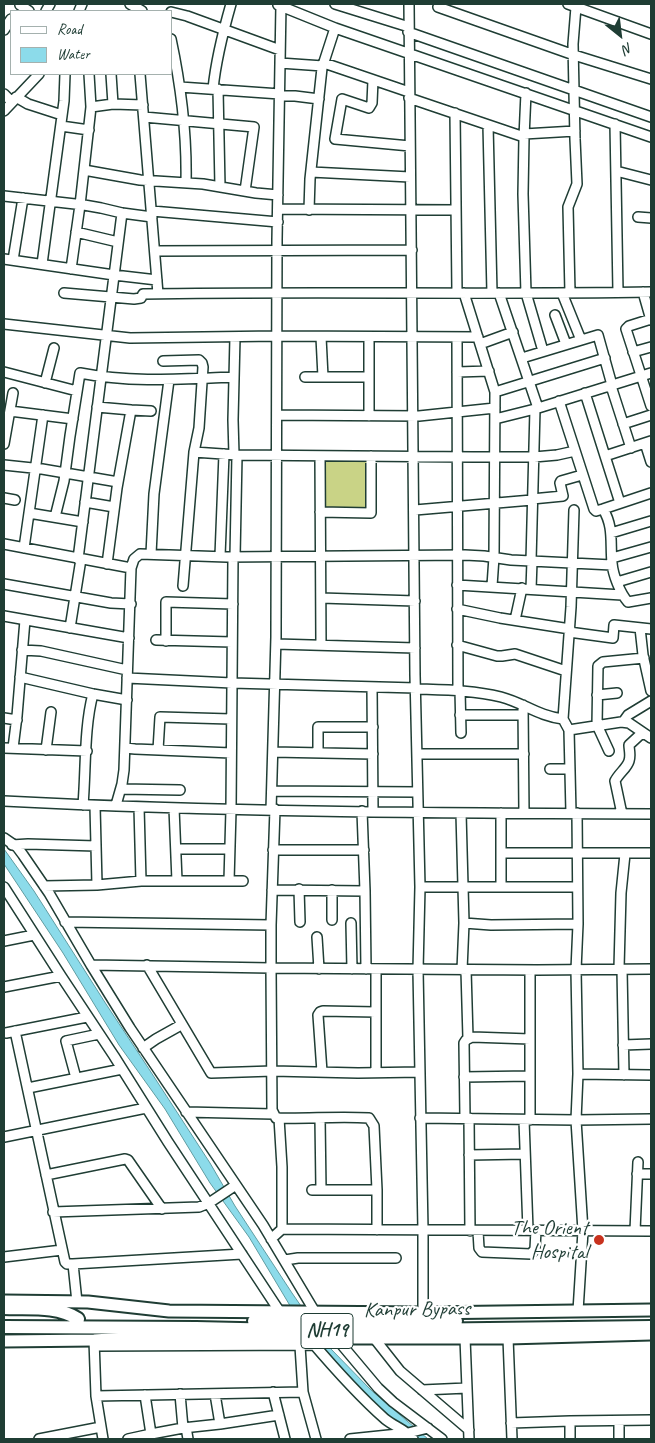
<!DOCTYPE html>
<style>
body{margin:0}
#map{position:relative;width:655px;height:1443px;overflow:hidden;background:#fff;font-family:Caveat,sans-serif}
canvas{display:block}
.frame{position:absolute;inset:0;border:5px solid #1f3d34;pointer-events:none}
.legend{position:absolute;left:10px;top:10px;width:162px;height:65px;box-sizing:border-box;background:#fff;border:1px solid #a5b1ae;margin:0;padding:6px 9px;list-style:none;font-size:15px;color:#1f3d34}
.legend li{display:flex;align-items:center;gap:10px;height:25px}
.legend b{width:25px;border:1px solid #a5b1ae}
.north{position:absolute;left:595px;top:10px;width:50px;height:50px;-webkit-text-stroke:4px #fff;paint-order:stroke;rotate:151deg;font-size:14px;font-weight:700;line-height:20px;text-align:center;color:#1f3d34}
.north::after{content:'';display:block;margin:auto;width:18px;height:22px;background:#1f3d34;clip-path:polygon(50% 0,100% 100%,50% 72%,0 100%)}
</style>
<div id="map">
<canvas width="655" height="1443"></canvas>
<div class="frame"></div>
<ul class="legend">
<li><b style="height:6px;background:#fff"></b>Road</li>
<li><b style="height:14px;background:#8cdbea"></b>Water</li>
</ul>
<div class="north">N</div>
</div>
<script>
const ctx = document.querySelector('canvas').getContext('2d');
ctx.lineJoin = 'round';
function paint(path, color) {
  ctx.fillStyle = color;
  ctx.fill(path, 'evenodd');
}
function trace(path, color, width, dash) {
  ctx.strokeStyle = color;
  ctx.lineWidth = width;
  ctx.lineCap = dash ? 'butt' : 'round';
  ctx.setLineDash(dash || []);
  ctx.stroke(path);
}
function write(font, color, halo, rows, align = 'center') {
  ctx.font = font + ' Caveat,sans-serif';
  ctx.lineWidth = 4.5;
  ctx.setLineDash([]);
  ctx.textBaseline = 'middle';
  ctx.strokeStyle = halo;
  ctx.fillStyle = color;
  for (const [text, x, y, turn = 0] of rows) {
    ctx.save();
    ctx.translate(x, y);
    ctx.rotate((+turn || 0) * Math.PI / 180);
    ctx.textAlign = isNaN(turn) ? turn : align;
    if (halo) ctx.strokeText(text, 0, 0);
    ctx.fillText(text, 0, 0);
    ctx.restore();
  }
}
const green = new Path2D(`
 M323 461H368V510L324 509Z`);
const water = new Path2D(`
 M4 849 34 891 106 1004 147 1066 210 1163 235 1206 292 1293 330 1348 371 1390 428 1439H417L384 1413 319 1347 292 1309 249 1237 210 1183 165 1109 119 1045 63 953 4 864Z`);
const minor = new Path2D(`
 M130 4 142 11
 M335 4 409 27
 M409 4 415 675 420 887 418 970 423 1230V1313
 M568 4 651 34
 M20 5 29 11
 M278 5 335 28
 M438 7 574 55 651 79
 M46 11 50 4
 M79 11 82 4
 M171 12 187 16 280 50
 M4 30 11 19
 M408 32 651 117
 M171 39C181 86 187 135 186 183
 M280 63 323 66
 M324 63 409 92
 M111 74 113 104
 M140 74 158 294
 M373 80 372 103 369 108 342 99 335 139 410 146
 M180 87 280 94
 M213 89C216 59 223 32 231 4
 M218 89 220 187
 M526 93 524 137 523 194 526 293 543 351
 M4 94 12 102
 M280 96H295L319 99
 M16 97 28 104 62 115
 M409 98 524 137
 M91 107 113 104 143 105
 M4 111 39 74
 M455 113 457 293
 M144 117 254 127 245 191
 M615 124 618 292
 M488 125 492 293
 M61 126 89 130
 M524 134 575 131
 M84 170 140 180 203 184 256 193 278 195
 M616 171 651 180
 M311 172 410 177
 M4 196 84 205 101 208 122 213 152 217
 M278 209 456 210
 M309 210 310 179 322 68 335 28 651 137
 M152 211 278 222
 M638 217 651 218
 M76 232 118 242
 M155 251 412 250
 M4 259 114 275 157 280
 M13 260 23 198
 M42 264 64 101 65 74
 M71 269 80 205 91 107 89 74
 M643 292 651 320
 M64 293 134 299 141 298 143 294C312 291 482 295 651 292
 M464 293 495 392 494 557 492 586
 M499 293 538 408
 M562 293 581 340
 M570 293 568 207 577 184 575 139 573 44 576 7
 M555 315 566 344
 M651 319 629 326 626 329 651 406
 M4 324 130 338 277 336 478 337
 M321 337 323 377
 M369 337V416
 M457 337 458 690
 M480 344 513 332
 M633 352 651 347
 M522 358 598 335 612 385
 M163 361 199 360 202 363 203 367 199 428 194 452 183 586
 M4 372 77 391
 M457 372 489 371
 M305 377H369
 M45 383 54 348
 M611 386 631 448
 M495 392 605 358
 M585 393 605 456
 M559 401 594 509 596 511 603 509 651 493
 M97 407 131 410 117 488 107 564
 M131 410 151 411
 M10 411 73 419
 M277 415 419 416 495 408
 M495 419 535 409
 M623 424 651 415
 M645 443 651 462
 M4 444 13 393
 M194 452 237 455 473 457H534L557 455 575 451
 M234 455 233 420 235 337
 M320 456 321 645
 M4 465 42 469 118 482
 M4 498 15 500
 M532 499 563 496 560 483 561 481 582 475
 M85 502 114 507
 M620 503 605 456 651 441
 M603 509C614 527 610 543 612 563 613 575 620 593 628 602L651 598
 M415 510 532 500
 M320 512 371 513V456
 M29 513 83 522
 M55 517 64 481 70 436 80 373C131 383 183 379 234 377
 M611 533 651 521
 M4 544 131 568
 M24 548 43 415
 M151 554 154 494 169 380
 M220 556 224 454
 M235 557 237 455
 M612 558 651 547
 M78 559 122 213
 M531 561 535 409 651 373
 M617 582 651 572
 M4 584 111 603 131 604
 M457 585 622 595
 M531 589 532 561
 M321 598 415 601
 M457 609 500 618 570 629
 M4 616 129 638
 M515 620 522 588
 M70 628 81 559
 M640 628 643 655 651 691
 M569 632 613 638 614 625 651 629
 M156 640 232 642
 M166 641V602L233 604
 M276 644 415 648
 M457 645 497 656H502L515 654 566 671
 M22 650 41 651 127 670
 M20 677 93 694 127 700
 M127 678 232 683 416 688
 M372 687 373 811
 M416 689C444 690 473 690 501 697 524 703 538 716 563 719
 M460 690 461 733
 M597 695 617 693
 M523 705 524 813
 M460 715H523
 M4 718 17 720
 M623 722 628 715 651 701
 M569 730 621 722 629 723 651 738
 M4 748 87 751
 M13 748 17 716 25 620
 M125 748 135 749 231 753
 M46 750 51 712
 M158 750 160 717 231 719
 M609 751 597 725 598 666 603 662 644 658
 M273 752 373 754
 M318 753V727H373
 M417 754H524
 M550 769H570
 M121 789 180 790
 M272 791 417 792
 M4 801C219 812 435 813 651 814
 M83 805C86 770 84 727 93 694
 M116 805 122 784 124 770 131 568 134 559 140 554 227 557 465 555 484 556 511 560 612 565
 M95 806 97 885
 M139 807 141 881
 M174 808 177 881
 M271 810 276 637 277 240 281 4
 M461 813 464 923 462 970
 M501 813V887
 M571 813 569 730 563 719 571 607 574 510
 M577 813 578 924 576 970 578 1074 576 1120 583 1231 578 1311
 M622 814 615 781C619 773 627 768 629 761 631 755 629 750 629 745L642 733
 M4 838 17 847 23 855 49 893 91 965 130 1028 263 1225 315 1312
 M12 845 28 844 96 846
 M176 849H229
 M273 850H364
 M501 853H651
 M229 881 231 810 233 557
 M44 886 97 885 141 881H243
 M4 887 61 976 114 1056 168 1142 280 1312
 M420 887H577
 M299 889 300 922
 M272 890 365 891 362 811
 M332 890V920
 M365 891 366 969
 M65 922 271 925
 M351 923 352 969
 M464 923 491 925 578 924
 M317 937 319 969
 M4 941 34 935
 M91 965 271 968V925L275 809
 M147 965 211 1073 273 1071 358 1073 420 1072
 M619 968 621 893 625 854
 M622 969 624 1075
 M466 970 468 1038
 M4 987 61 976
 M15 1031 65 1262 67 1264H73L242 1254
 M6 1033 87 1017
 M623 1045 651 1044
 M143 1048 156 1039 181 1025
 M322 1072 318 1015 320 1012 323 1011 376 1012
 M376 1072V969
 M578 1074 651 1075
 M464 1077 530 1076
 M76 1078 66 1041 99 1034
 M28 1088 122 1069
 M186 1112 273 1114
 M279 1118 282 1167V1229
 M320 1118 321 1190
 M420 1118 576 1120 651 1119
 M465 1118 464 1043 466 1040 472 1037 530 1039
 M469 1118 470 1231
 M524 1120 528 1230
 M530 1120V970
 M4 1137 146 1108
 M469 1155 525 1154
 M637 1174H651
 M46 1175 125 1159 128 1160 162 1209
 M312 1190H377
 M53 1212 199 1207 209 1203 236 1185
 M377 1230V1190L374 1126 369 1118C338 1116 307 1119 276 1118L272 1110 271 968 537 970 651 969
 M478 1231 479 1248 482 1252 531 1254 535 1249 536 1230
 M635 1231 638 1162
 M271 1239 282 1229 651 1231
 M4 1257 62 1250
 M285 1260 298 1258H396
 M73 1264 77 1302
 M336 1338 378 1388 393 1402 442 1439
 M374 1338 400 1371 469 1430
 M465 1338 469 1439
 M508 1338 512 1439
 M94 1340 96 1396 103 1439
 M311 1341C334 1368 358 1395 385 1419 395 1427 405 1429 413 1439
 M95 1346 314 1345
 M300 1346 303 1392 316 1439
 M422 1390 467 1388
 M273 1392 285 1439
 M215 1394 220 1424 279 1415
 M96 1396 303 1392
 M511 1423 570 1421 651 1420
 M186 1427 188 1439
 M183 1428 220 1424
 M151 1434 183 1428 180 1394
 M39 1439 101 1427
 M128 1439 151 1434 145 1395
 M350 1439 408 1433 428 1428
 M570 1439V1421
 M619 1439V1421`);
const major = new Path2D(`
 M4 1301 88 1302 169 1311 423 1313 651 1310
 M4 1341 94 1340 127 1338H508L651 1334`);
const highway = new Path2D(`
 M4 1308C28 1309 57 1305 78 1319
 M254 1321 341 1322 456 1321
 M4 1327 196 1328 327 1331 651 1327`);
const markers = [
 [599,1240,6,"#c8321e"]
];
const shields = [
 [327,1331,52]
];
const shieldNames = [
 ["NH19",327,1331]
];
const poiNames = [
 ["The Orient",588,1228],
 ["Hospital",588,1252]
];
const streetNames = [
 ["Kanpur Bypass",417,1310,-1]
];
paint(green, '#c9d386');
paint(water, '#8cdbea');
trace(water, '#609ca1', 1);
trace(minor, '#1f3d34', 12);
trace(major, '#1f3d34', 15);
trace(highway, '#1f3d34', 16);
trace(minor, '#fff', 9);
trace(major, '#fff', 11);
trace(highway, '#fff', 12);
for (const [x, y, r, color] of markers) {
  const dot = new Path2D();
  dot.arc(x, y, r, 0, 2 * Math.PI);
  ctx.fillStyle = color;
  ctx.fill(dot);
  trace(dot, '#fff', 2);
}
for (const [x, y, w] of shields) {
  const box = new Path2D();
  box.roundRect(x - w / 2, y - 17.5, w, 35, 4);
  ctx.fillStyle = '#fff';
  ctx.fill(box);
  trace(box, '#1f3d34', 1);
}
write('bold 20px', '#1f3d34', null, shieldNames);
write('21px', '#1f3d34', '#fff', poiNames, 'right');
write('21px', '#1f3d34', '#fff', streetNames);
</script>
